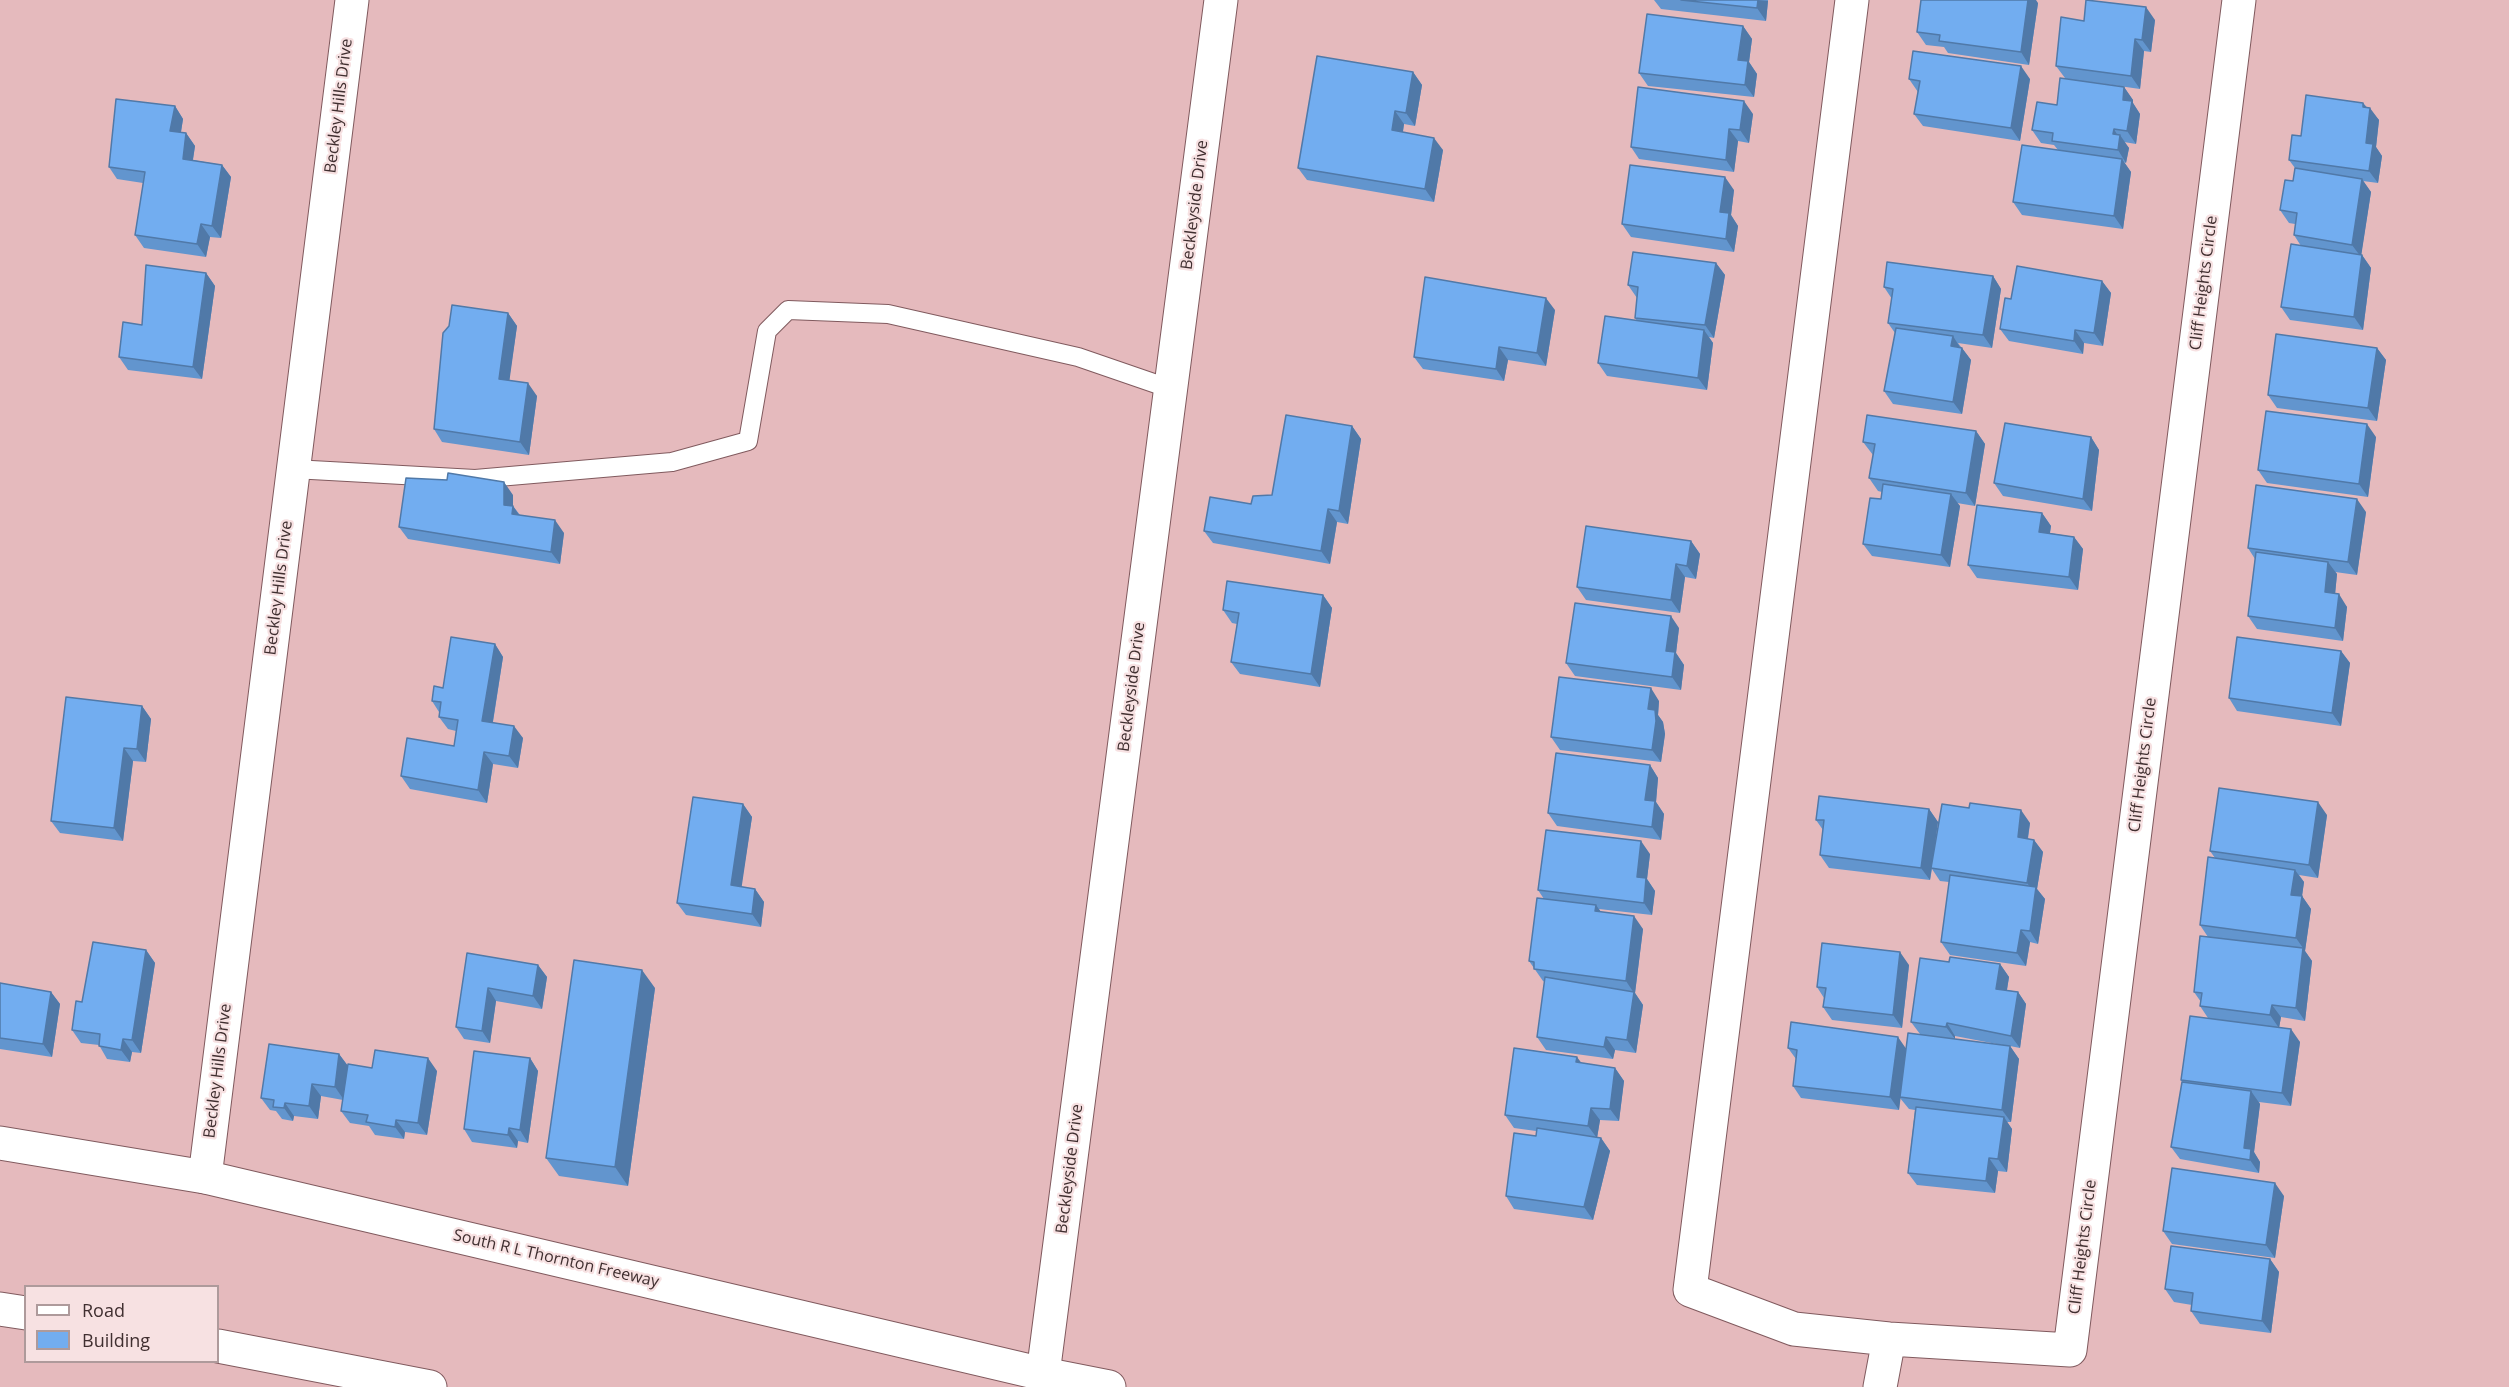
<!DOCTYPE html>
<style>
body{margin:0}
#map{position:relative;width:2509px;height:1387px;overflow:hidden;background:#e5babd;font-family:"Open Sans",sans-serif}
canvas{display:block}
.legend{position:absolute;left:24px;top:1285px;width:195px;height:78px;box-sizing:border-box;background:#f7e1e2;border:2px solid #ae9a9b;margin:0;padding:8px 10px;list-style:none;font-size:18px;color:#402f30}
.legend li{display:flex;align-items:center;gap:12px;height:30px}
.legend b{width:30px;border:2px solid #ae9a9b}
</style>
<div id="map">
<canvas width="2509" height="1387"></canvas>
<ul class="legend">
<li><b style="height:8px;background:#fff"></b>Road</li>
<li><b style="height:16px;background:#72adf0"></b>Building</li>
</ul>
</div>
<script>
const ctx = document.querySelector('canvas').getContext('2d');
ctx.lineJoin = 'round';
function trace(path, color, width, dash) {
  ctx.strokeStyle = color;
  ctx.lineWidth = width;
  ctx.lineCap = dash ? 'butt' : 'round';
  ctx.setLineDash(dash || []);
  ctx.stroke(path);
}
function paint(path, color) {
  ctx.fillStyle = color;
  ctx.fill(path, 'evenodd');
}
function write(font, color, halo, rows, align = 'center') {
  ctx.font = font + ' "Open Sans",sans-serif';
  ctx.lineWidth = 4.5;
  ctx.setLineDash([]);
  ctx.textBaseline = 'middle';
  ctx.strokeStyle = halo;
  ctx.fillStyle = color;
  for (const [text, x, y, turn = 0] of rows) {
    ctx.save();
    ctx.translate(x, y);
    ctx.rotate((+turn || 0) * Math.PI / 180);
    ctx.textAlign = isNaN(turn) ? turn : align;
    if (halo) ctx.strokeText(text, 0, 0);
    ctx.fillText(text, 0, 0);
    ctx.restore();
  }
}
const service = new Path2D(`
 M293 469 475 479 672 462 748 441 767 331 788 310 888 314 1078 357 1171 389`);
const minor = new Path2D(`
 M1852 0 1690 1290 1794 1329 1889 1339 2070 1350 2239 0
 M205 1177 352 0
 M1043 1374 1221 0
 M1880 1387 1889 1339`);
const secondary = new Path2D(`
 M0 1143 205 1177 1043 1374 1109 1387`);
const motorway = new Path2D(`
 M0 1309 26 1313
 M218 1346 430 1387`);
const wall = new Path2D(`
 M1654 0H1768V1L1766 21 1661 9Z
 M2038 3 2029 65 1948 53 1944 47 1926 45 1917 32Z
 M2155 20 2151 52 2144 51 2140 89 2084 81 2124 87 2133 100V103L2140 114 2136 144 2124 142 2129 148 2126 163 2124 162 2131 172 2123 229 2022 215 2013 202 2058 150 2054 145 2041 143 2032 130 2057 105 2065 78 2056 66 2084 21Z
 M1743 26 1752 39 1749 62 1757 74 1754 97 1648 86 1639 73Z
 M1413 72 1422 85 1415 126 1404 124 1403 132 1443 150 1434 202 1307 180 1298 168Z
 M1909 79H2030L2020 141 1923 126 1914 114 1918 92Z
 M2363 103 2379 120 2376 147 2382 156 2378 183 2363 181 2371 192 2361 255H2362L2371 268 2363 330 2290 320 2281 307 2301 246 2294 235 2295 224 2289 223 2280 210 2293 181 2295 168 2289 160 2301 136Z
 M175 106 183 119 181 132 186 133 195 146 193 160 222 165 231 177 221 238 210 237 206 257 144 248 135 235 143 183 117 179 109 167Z
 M1753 114 1749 143 1738 141 1734 172 1639 159 1631 147Z
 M1734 190 1731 215 1738 226 1734 252 1631 237 1622 224Z
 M1716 263 1725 275 1714 338 1709 337 1713 343 1707 390 1607 376 1598 363 1637 321 1635 318 1637 298 1628 285Z
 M206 273 215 286 202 379 128 370 119 357Z
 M1993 276 2001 289 1992 348 1958 343 1971 360 1962 414 1893 404 1884 391 1895 333 1888 323 1892 299 1884 287Z
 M2102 281 2111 293 2103 346 2084 343 2083 354 2009 341 2000 329 2011 299Z
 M1555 310 1546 366 1508 360 1504 381 1423 369 1414 357Z
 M508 313 517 326 509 380 537 396 529 455 442 442 434 429Z
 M2377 348 2386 360 2377 421 2277 408 2268 395Z
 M1352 426 1361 439 1348 524 1337 522 1330 564 1213 543 1204 531 1251 504 1272 495Z
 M1976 431 1985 444 1975 506 1957 503 1960 506 1950 567 1872 556 1863 544 1881 499 1882 492 1878 491 1869 478 1873 455 1863 442Z
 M2091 437 2099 450 2092 511 2003 496 1994 483Z
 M2376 437 2368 497 2267 483 2258 470Z
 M513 495V506L520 515 564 533 560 564 408 539 399 527Z
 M2366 512 2357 575 2335 572 2337 574 2335 594 2347 607 2343 641 2257 629 2248 616 2255 559 2248 548Z
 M2042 513 2051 526 2050 533 2074 537 2083 549 2078 590 1977 578 1968 565Z
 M1691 541 1700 554 1696 579 1685 577 1680 613 1586 600 1577 587Z
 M1323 595 1332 608 1320 687 1240 674 1231 662 1237 624 1232 623 1223 610Z
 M1679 628 1676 653 1684 665 1681 690 1575 676 1566 663Z
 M495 644 503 657 493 722 523 738 518 768 493 764 487 803 410 789 401 776 454 746 456 731 448 729 439 717V712L432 701 443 688Z
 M2341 651 2350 663 2341 726 2237 711 2229 698Z
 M1659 701 1658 715 1663 722 1665 734 1661 762 1560 750 1551 737Z
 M142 706 151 719 146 762 133 761 123 841 60 833 51 821Z
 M1650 765 1658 778 1656 802 1664 814 1661 840 1557 826 1548 813Z
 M743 804 752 817 741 887 755 889 764 902 761 927 686 915 677 903Z
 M1929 809 1938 822 1934 848 2030 823 2028 839 2034 840 2043 852 2037 889 2045 899 2038 944 2030 942 2026 966 1950 955 1941 942 1949 882 1940 881 1932 869 1930 880 1829 868 1820 855 1823 830 1816 820Z
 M2327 815 2318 878 2299 875 2304 882 2302 896 2311 909 2305 951 2312 961 2305 1021 2281 1017 2279 1028 2300 1042 2291 1106 2259 1102 2260 1104 2254 1152 2260 1162 2259 1173 2180 1159 2171 1147 2182 1082 2181 1080 2208 1018 2200 1006 2201 1002 2194 992 2208 937 2200 925 2215 858 2210 851Z
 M1650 854 1647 879 1655 891 1652 915 1599 909 1601 912 1643 929 1635 993 1643 1005 1636 1053 1615 1050 1613 1059 1546 1050 1537 1037 1545 982 1543 981 1529 961 1544 899 1538 890Z
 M146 950 155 963 141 1053 132 1052 130 1062 107 1059 99 1045 81 1043 72 1030 82 1002Z
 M467 953 538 965 547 977 542 1009 496 1001 490 1043 464 1039 456 1027Z
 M1949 962 2000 964 2009 977 2007 990 2018 992 2026 1004 2020 1048 2010 1046 2019 1059 2011 1122H2007L2012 1129 2007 1172 1998 1171 1995 1193 1917 1185 1908 1173 1915 1110 1909 1109 1900 1098 1899 1110 1801 1098 1793 1086 1796 1059 1788 1048H1906L1920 1034 1911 1022ZM1955 1036 2007 1046 1955 1039Z
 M1909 965 1902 1028 1832 1020 1823 1007 1824 998 1817 987Z
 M0 983 51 992 60 1004 52 1057 0 1049Z
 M655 988 628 1186 559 1176 546 1158Z
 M339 1054 348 1066 437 1071 427 1135 405 1132 404 1139 375 1135 369 1126 350 1123 341 1111 343 1100 321 1096 318 1119 294 1116 293 1121 282 1119 276 1111 270 1110 261 1098Z
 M530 1058 538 1071 528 1143 518 1141 517 1148 472 1142 464 1129Z
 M1582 1063 1615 1068 1624 1081 1619 1121 1600 1120 1597 1138H1601L1610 1151 1593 1220 1514 1209 1506 1196 1536 1136V1131L1514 1128 1505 1115Z
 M2284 1196 2275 1258 2172 1244 2163 1231Z
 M2270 1259 2279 1272 2271 1333 2200 1324 2191 1311 2192 1305 2174 1302 2165 1289Z`);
const shadedWall = new Path2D(`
 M1758 0 1768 1 1766 21 1757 8Z
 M2028 0H2036L2038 3 2029 65 2021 52Z
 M2146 7 2155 20 2151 52 2142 40Z
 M1743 26 1752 39 1749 62 1757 74 1754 97 1745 85 1738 60Z
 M2135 39 2144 51 2140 89 2131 76Z
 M2021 66 2030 79 2020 141 2011 128Z
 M1413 72 1422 85 1415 126 1406 113Z
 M2124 87 2133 100V103L2140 114 2136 144 2127 131 2123 100Z
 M1744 101 1753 114 1749 143 1740 130Z
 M2363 103 2370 112V108L2379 120 2376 147 2382 156 2378 183 2369 171 2366 143Z
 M175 106 183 119 179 144 170 131Z
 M1395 111 1404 124 1401 143 1392 130Z
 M1729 129 1738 141 1734 172 1726 160Z
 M2114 129 2119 138 2120 135 2129 148 2126 163 2118 150 2113 134Z
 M186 133 195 146 191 171 183 159Z
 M1434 138 1443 150 1434 202 1425 189Z
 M2122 159 2131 172 2123 229 2114 216Z
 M222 165 231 177 221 238 212 226Z
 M1725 177 1734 190 1731 215 1738 226 1734 252 1726 239 1720 212Z
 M2362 179 2371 192 2361 257 2352 245Z
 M201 224 210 237 206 257 197 244Z
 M2362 255 2371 268 2363 330 2354 317Z
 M1716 263 1725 275 1714 338 1705 325Z
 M206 273 215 286 202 379 193 367Z
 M1993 276 2001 289 1992 348 1983 335Z
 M2102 281 2111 293 2103 346 2094 333Z
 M1546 298 1555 310 1546 366 1537 353Z
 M508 313 517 326 508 391 499 379Z
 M1704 330 1713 343 1707 390 1698 378Z
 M2075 330 2084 343 2083 354 2074 341Z
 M1953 336 1961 349 1951 346Z
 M1499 347 1508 360 1504 381 1496 369Z
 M1962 348 1971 360 1962 414 1953 402Z
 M2377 348 2386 360 2377 421 2368 408Z
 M528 383 537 396 529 455 520 442Z
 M2367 424 2376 437 2368 497 2359 484Z
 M1352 426 1361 439 1348 524 1339 511Z
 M1976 431 1985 444 1975 506 1966 493Z
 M2091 437 2099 450 2092 511 2083 499Z
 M504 482 513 495V511V506L522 519 513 515 504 505Z
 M1951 494 1960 506 1950 567 1941 555Z
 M2357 499 2366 512 2357 575 2348 562Z
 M1328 509 1337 522 1330 564 1321 551Z
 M2042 513 2051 526 2048 544 2039 532Z
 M555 520 564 533 560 564 551 552Z
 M2074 537 2083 549 2078 590 2069 577Z
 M1691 541 1700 554 1696 579 1687 566Z
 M2328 562 2337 574 2334 605 2325 592Z
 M1676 564 1685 577 1680 613 1671 600Z
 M2339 594 2347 607 2343 641 2335 628Z
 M1323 595 1332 608 1320 687 1311 674Z
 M1671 616 1679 628 1676 653 1684 665 1681 690 1672 677 1666 651Z
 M495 644 503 657 491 733 482 721Z
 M2341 651 2350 663 2341 726 2332 713Z
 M1651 688 1659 701 1658 715 1663 722 1665 734 1661 762 1652 750 1648 709Z
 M142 706 151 719 146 762 137 749Z
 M514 726 523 738 518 768 509 756Z
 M124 748 133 761 123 841 114 828Z
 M484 752 493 764 487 803 478 790Z
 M1650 765 1658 778 1656 802 1664 814 1661 840 1652 827 1645 800Z
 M2318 802 2327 815 2318 878 2309 865Z
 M743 804 752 817 740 898 731 885Z
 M1929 809 1938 822 1930 880 1921 868Z
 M2021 810 2030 823 2026 849 2018 837Z
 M2034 840 2043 852 2037 889 2045 899 2038 944 2030 931 2035 893 2027 883Z
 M1641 841 1650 854 1647 879 1655 891 1652 915 1644 903 1637 877Z
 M2295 870 2304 882 2302 896 2311 909 2305 951 2312 961 2305 1021 2296 1008 2303 948 2296 938 2291 895Z
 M755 889 764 902 761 927 752 914Z
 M1596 905 1605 918 1595 911Z
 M1634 916 1643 929 1635 993 1643 1005 1636 1053 1627 1040 1634 993 1626 981Z
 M2021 930 2030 942 2026 966 2017 953Z
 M146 950 155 963 141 1053 132 1040Z
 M1900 952 1909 965 1902 1028 1893 1015Z
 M2000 964 2009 977 2005 1001 1996 989Z
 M538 965 547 977 542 1009 533 996Z
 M642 970 655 988 628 1186 615 1167Z
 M488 988 496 1001 490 1043 482 1031Z
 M51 992 60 1004 52 1057 43 1044Z
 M2018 992 2026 1004 2020 1048 2011 1036Z
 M2272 1005 2281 1017 2279 1028 2270 1015Z
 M1947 1023 1955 1036V1039L1946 1027Z
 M2291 1029 2300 1042 2291 1106 2282 1093Z
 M1606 1037 1615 1050 1613 1059 1604 1047Z
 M1898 1037 1907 1050 1899 1110 1890 1097Z
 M123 1039 132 1052 130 1062 121 1050Z
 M2010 1046 2019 1059 2011 1122 2002 1110Z
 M339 1054 348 1066 344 1100 335 1087Z
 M1577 1057 1586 1069 1576 1062Z
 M428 1058 437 1071 427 1135 418 1123Z
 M530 1058 538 1071 528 1143 520 1130Z
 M1615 1068 1624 1081 1619 1121 1610 1109Z
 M312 1084 321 1096 318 1119 309 1106Z
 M2251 1091 2260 1104 2254 1152 2260 1162 2259 1173 2250 1160 2244 1148Z
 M285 1103 294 1116 293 1121 284 1108Z
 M1591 1108 1600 1120 1597 1138 1588 1126Z
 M2004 1117 2012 1129 2007 1172 1998 1159Z
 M396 1120 405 1132 404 1139 395 1127Z
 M509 1128 518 1141 517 1148 508 1135Z
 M1601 1138 1610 1151 1593 1220 1584 1207Z
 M1989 1158 1998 1171 1995 1193 1986 1181Z
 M2275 1183 2284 1196 2275 1258 2266 1245Z
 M2270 1259 2279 1272 2271 1333 2262 1321Z`);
const building = new Path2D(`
 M1681 0H1758L1757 8Z
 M1921 0H2028L2021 52 1939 41 1940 35 1917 32Z
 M2086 0 2146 7 2142 40 2135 39 2131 76 2056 66 2061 17 2084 21Z
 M1647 14 1743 26 1738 60 1748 61 1745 85 1639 73Z
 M1913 51 2021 66 2011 128 1914 114 1920 81 1909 79Z
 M1317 56 1413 72 1406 113 1395 111 1392 130 1434 138 1425 189 1298 168Z
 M2060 78 2124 87 2123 100 2132 101 2127 131 2114 129 2113 134 2120 135 2118 150 2052 141 2053 133 2032 130 2037 102 2057 105Z
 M1638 87 1744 101 1740 130 1729 129 1726 160 1631 147Z
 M2306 95 2363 103V107L2370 108 2366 143 2373 144 2369 171 2289 160 2292 135 2301 136Z
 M116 99 175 106 170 131 186 133 183 159 222 165 212 226 201 224 197 244 135 235 145 172 109 167Z
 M2022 145 2122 159 2114 216 2013 202Z
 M1630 165 1725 177 1720 212 1729 213 1726 239 1622 224Z
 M2295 168 2362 179 2352 245 2294 235 2297 213 2280 210 2285 180 2293 181Z
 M2291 244 2362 255 2354 317 2281 307Z
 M1633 252 1716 263 1705 325 1635 318 1638 287 1628 285Z
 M1887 262 1993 276 1983 335 1888 323 1893 289 1884 287Z
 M146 265 206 273 193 367 119 357 123 322 142 325Z
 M2017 266 2102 281 2094 333 2075 330 2074 341 2000 329 2005 298 2011 299Z
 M1425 277 1546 298 1537 353 1499 347 1496 369 1414 357Z
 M452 305 508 313 499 379 528 383 520 442 434 429 443 333 449 326Z
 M1605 316 1704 330 1698 378 1598 363Z
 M1896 328 1953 336 1951 346 1962 348 1953 402 1884 391Z
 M2276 334 2377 348 2368 408 2268 395Z
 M2266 411 2367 424 2359 484 2258 470Z
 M1286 415 1352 426 1339 511 1328 509 1321 551 1204 531 1210 497 1251 504 1253 496 1272 495Z
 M1867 415 1976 431 1966 493 1869 478 1875 444 1863 442Z
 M2005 423 2091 437 2083 499 1994 483Z
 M448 473 504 482V505L513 506 512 514 555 520 551 552 399 527 406 478 447 480Z
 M1883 484 1951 494 1941 555 1863 544 1870 498 1881 499Z
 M2256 485 2357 499 2348 562 2248 548Z
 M1977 505 2042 513 2039 532 2074 537 2069 577 1968 565Z
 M1586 526 1691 541 1687 566 1676 564 1671 600 1577 587Z
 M2256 552 2328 562 2325 592 2339 594 2335 628 2248 616Z
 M1227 581 1323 595 1311 674 1231 662 1239 613 1223 610Z
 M1575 603 1671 616 1666 651 1675 652 1672 677 1566 663Z
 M451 637 495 644 482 721 514 726 509 756 484 752 478 790 401 776 407 738 454 746 458 720 439 717 441 702 432 701 434 686 443 688Z
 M2237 637 2341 651 2332 713 2229 698Z
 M1559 677 1651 688 1648 709 1655 710 1656 721 1652 750 1551 737Z
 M66 697 142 706 137 749 124 748 114 828 51 821Z
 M1556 753 1650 765 1645 800 1655 801 1652 827 1548 813Z
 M2219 788 2318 802 2309 865 2210 851Z
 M1819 796 1929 809 1921 868 1820 855 1824 820H1816Z
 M693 797 743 804 731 885 755 889 752 914 677 903Z
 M1970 803 2021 810 2018 837 2034 840 2027 883 1931 868 1942 804 1969 808Z
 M1546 830 1641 841 1637 877 1646 878 1644 903 1538 890Z
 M2208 857 2295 870 2291 895 2302 896 2296 938 2200 925Z
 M1950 875 2036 887 2030 931 2021 930 2017 953 1941 942Z
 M1537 898 1596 905 1595 911 1634 916 1626 981 1534 969V962L1529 961Z
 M2200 936 2303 948 2296 1008 2272 1005 2270 1015 2200 1006 2202 993 2194 992Z
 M93 942 146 950 132 1040 123 1039 121 1050 99 1046 100 1034 72 1030 76 1001 82 1002Z
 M1822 943 1900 952 1893 1015 1823 1007 1826 988 1817 987Z
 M467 953 538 965 533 996 488 988 482 1031 456 1027Z
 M1950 957 2000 964 1996 989 2018 992 2011 1036 1947 1023 1946 1027 1911 1022 1920 958 1949 962Z
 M574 960 642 970 615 1167 546 1158Z
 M1545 977 1634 992 1627 1040 1606 1037 1604 1047 1537 1037Z
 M0 983 51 992 43 1044 0 1038Z
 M2190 1016 2291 1029 2282 1093 2181 1080Z
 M1791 1022 1898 1037 1890 1097 1793 1086 1797 1050 1788 1048Z
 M1908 1033 2010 1046 2002 1110 1900 1097Z
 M269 1044 339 1054 335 1087 312 1084 309 1106 285 1103 284 1108 273 1107 274 1100 261 1098Z
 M1514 1048 1577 1057 1576 1062 1615 1068 1610 1109 1591 1108 1588 1126 1505 1115Z
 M375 1050 428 1058 418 1123 396 1120 395 1127 366 1122 368 1115 341 1111 348 1064 372 1068Z
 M474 1051 530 1058 520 1130 509 1128 508 1135 464 1129Z
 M2182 1082 2251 1091 2244 1148 2251 1149 2250 1160 2171 1147Z
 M1916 1107 2004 1117 1998 1159 1989 1158 1986 1181 1908 1173Z
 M1537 1128 1601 1138 1584 1207 1506 1196 1514 1133 1536 1136Z
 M2172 1168 2275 1183 2266 1245 2163 1231Z
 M2171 1246 2270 1259 2262 1321 2191 1311 2193 1293 2165 1289Z`);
const streetNames = [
 ["Beckley Hills Drive",339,106,-83],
 ["Beckleyside Drive",1195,205,-83],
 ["Cliff Heights Circle",2204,283,-83],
 ["Beckley Hills Drive",279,588,-83],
 ["Beckleyside Drive",1132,687,-83],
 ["Cliff Heights Circle",2143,765,-83],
 ["Beckley Hills Drive",218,1071,-83],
 ["Beckleyside Drive",1070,1169,-83],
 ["Cliff Heights Circle",2083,1247,-83],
 ["South R L Thornton Freeway",556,1259,13]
];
trace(service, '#805a5e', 20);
trace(minor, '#805a5e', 35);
trace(secondary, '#805a5e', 35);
trace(motorway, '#805a5e', 35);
trace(service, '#fff', 18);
trace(minor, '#fff', 33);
trace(secondary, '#fff', 33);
trace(motorway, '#fff', 33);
paint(wall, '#6295ce');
paint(shadedWall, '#5079a8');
paint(building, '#72adf0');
trace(building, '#5079a8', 1.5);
write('16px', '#402f30', '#f7e1e2', streetNames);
</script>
